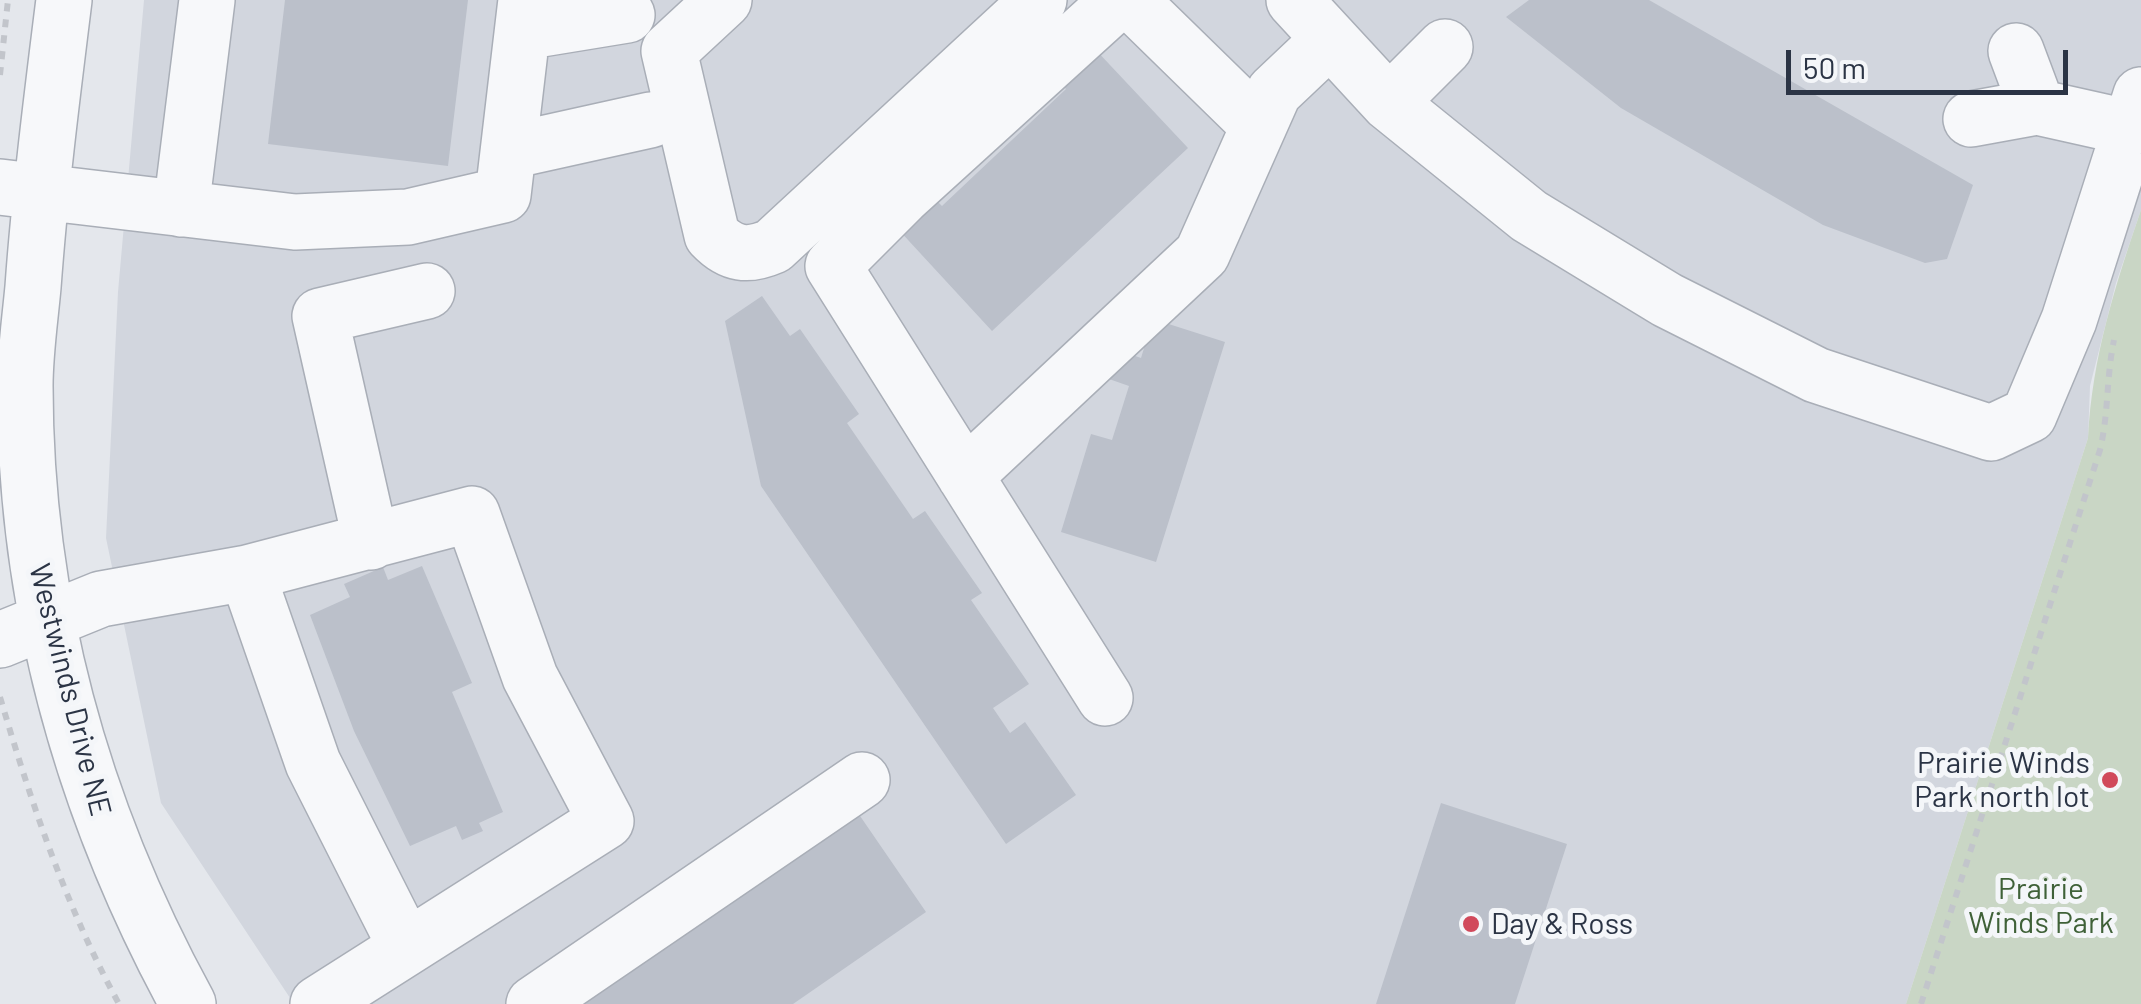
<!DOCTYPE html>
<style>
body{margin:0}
#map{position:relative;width:2141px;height:1004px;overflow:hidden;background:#e4e7ec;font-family:Barlow,sans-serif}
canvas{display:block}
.scale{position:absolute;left:1786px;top:50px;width:282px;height:45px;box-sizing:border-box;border:5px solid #2b3445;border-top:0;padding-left:12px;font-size:30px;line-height:35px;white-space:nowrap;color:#2b3445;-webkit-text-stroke:8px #f4f6f9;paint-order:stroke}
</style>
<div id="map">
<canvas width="2141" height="1004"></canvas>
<div class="scale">50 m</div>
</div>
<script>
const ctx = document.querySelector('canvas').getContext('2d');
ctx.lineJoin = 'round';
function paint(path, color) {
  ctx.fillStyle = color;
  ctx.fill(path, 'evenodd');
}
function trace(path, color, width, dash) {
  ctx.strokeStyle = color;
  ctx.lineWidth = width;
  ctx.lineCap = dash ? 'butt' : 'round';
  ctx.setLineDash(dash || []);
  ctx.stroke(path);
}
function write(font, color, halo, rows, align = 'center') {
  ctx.font = font + ' Barlow,sans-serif';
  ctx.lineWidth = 10;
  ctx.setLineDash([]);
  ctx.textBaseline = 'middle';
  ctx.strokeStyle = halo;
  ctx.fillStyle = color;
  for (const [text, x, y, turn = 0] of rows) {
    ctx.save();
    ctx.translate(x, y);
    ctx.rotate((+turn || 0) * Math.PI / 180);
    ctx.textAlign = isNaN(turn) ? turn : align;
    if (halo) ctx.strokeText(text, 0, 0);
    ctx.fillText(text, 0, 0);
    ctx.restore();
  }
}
const built = new Path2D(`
 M144 0H2141V210L2116 283 2090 386 2088 438 1906 1004H294L161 803 106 538 118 292Z`);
const green = new Path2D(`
 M2141 210V1004H1906L2088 438C2092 357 2115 286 2141 210Z`);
const building = new Path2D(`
 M285 0H468L448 166 268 144Z
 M1529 0H1649L1973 185 1947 259 1925 263 1823 225 1621 108 1506 17Z
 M1094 48 1188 148 992 331 897 228 932 196 942 206 1066 89 1058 81Z
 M762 296 790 336 800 329 859 414 847 423 913 519 925 511 982 593 971 600 1029 684 993 708 1010 733 1025 722 1076 795 1006 844 761 486 725 321Z
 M1153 319 1225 342 1156 562 1061 532 1091 434 1112 440 1129 386 1109 379 1118 350 1141 358Z
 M422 566 472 683 452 692 503 812 479 823 483 831 462 840 456 826 410 846 354 731 310 615 350 597 344 584 383 567 388 580Z
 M1441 803 1567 844 1515 1004H1376Z
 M858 813 926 912 793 1004H582Z`);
const path = new Path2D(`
 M0 75 8 0
 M0 697C31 802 66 907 119 1004
 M1921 1004 2100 450C2109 412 2106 378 2114 340`);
const minor = new Path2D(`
 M64 0C52 96 40 191 33 287 30 320 25 353 25 386 25 605 83 812 188 1004
 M724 0 669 51 712 235C731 255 748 257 773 246L1039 0
 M1130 0 1259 126
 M1294 0 1389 103 1529 216 1667 300 1816 375 1991 433 2029 415 2069 320 2141 95
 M523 32 627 15
 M2016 51 2037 107 2131 128
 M1389 103 1445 47
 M1971 119 2037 107
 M510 151 650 120
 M0 187 295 222 408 217 503 195 526 0
 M181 209 207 0
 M965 476 1202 254 1274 92 1330 39
 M371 542 320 316 427 291
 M247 573 313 763 406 947
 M0 640 101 599 247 573 472 514 530 677 606 821 318 1004
 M1105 698 833 266 902 197 1119 0
 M534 1004 862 780`);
const markers = [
 [2110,780,10,"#d1495b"],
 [1471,924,10,"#d1495b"]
];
const streetNames = [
 ["Westwinds Drive NE",70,690,76]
];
const poiNames = [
 ["Prairie Winds",2090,763],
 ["Park north lot",2090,797],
 ["Day & Ross",1491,924,"left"]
];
const parkNames = [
 ["Prairie",2041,889],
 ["Winds Park",2041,923]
];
paint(built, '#d2d6de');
paint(green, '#c9d6c5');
paint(building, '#bbc0ca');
trace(minor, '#a9aeb7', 58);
trace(path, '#c2c5cb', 6, [8, 8]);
trace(minor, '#f7f8fa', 55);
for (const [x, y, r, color] of markers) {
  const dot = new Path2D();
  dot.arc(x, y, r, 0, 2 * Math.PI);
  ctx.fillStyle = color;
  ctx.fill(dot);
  trace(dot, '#f4f6f9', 4);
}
write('30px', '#2b3445', '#f4f6f9', streetNames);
write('30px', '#2b3445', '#f4f6f9', poiNames, 'right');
write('30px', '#3f6138', '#f4f6f9', parkNames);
</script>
